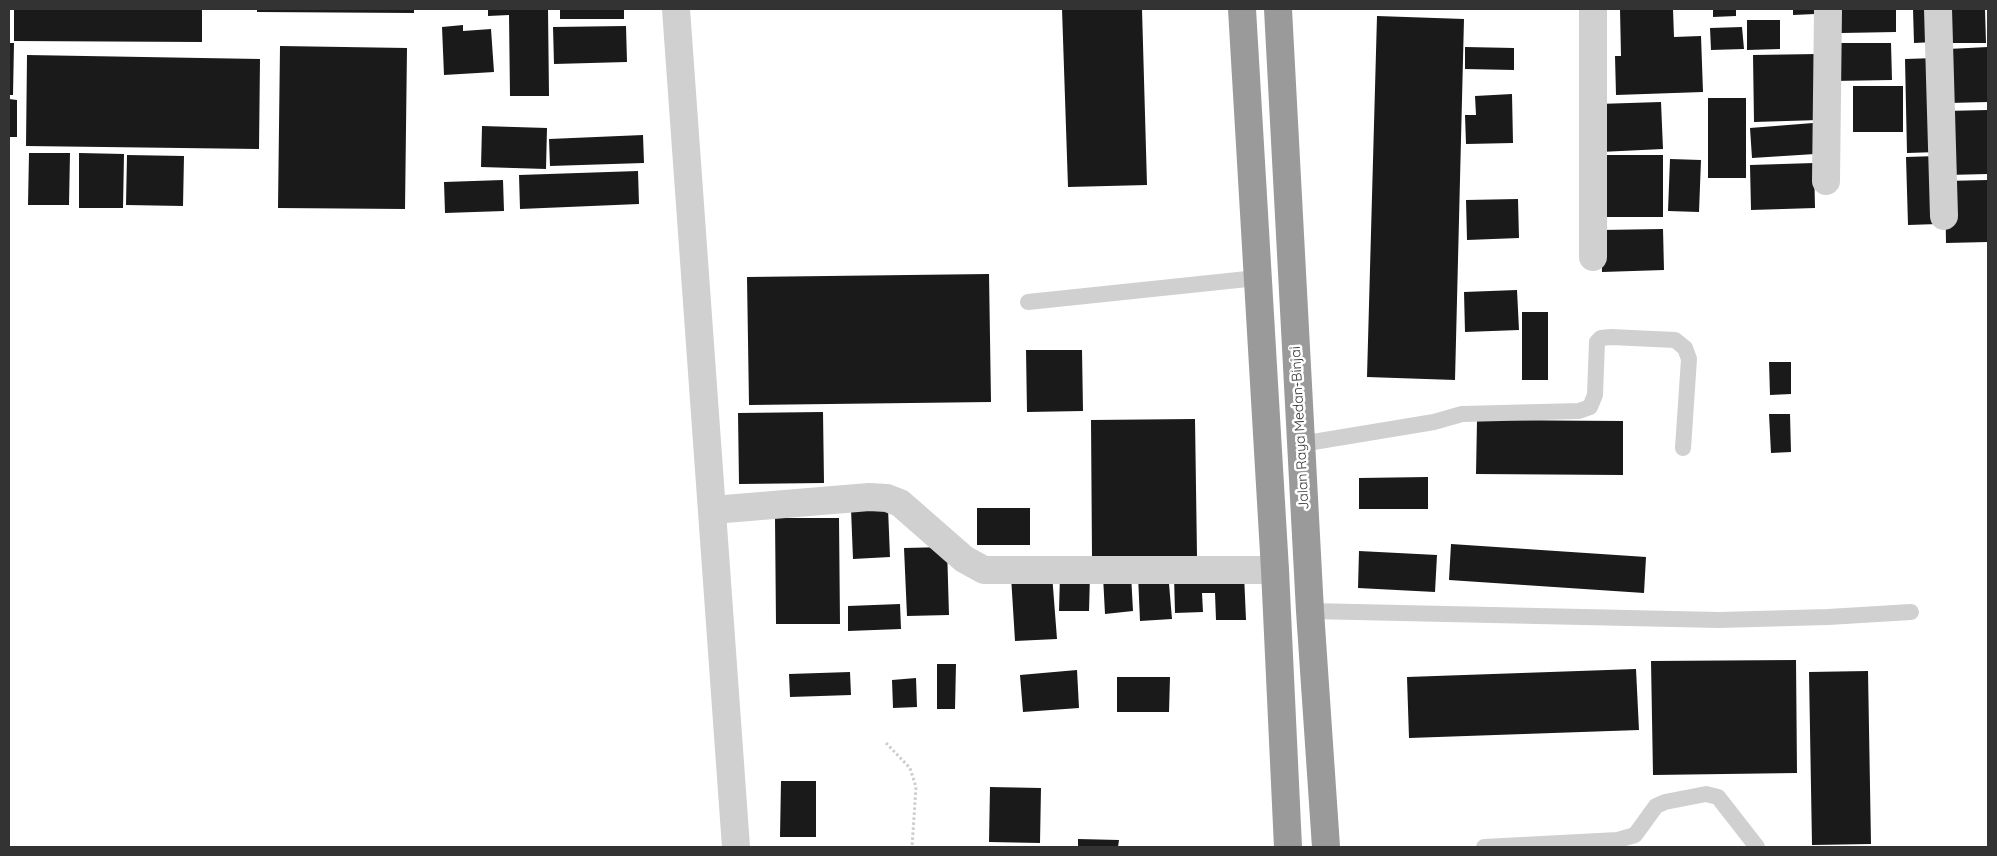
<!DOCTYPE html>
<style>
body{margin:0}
#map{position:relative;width:1997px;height:856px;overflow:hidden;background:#fff;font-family:Quicksand,sans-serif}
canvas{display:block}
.frame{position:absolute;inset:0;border:10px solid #333;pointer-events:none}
</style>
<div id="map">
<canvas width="1997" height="856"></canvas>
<div class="frame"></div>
</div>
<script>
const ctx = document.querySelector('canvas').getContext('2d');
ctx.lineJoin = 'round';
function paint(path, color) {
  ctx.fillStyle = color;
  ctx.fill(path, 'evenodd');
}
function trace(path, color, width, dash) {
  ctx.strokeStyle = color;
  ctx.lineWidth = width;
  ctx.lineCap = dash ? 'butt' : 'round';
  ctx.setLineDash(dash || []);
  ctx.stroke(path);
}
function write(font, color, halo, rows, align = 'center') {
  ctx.font = font + ' Quicksand,sans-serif';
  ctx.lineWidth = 5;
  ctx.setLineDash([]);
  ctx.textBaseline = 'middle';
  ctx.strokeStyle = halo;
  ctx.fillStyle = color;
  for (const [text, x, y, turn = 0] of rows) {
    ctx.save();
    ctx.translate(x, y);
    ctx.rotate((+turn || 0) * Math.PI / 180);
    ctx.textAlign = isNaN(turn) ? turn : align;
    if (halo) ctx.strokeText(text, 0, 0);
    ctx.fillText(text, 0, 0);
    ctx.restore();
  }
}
const building = new Path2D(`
 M14 9H202V42L14 41Z
 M257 9H414V13L257 12Z
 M488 9H548L549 96H510L509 15 488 16Z
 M560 9H624V19H560Z
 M1062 9H1142L1147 185 1068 187Z
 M1620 9H1673L1674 37 1701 36 1703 92 1616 95 1615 56H1621Z
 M1713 9H1736V16L1713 17Z
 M1793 9H1815V14L1793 15Z
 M1840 9H1896V32L1841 33Z
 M1913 9H1934L1935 42 1914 43Z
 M1945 9H1985L1986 43H1946Z
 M1377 16 1464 19 1455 380 1367 377Z
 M1747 20H1780V49L1747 50Z
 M463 25V31L491 29 494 72 444 75 442 27Z
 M626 26 627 62 554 64 553 27Z
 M1742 27 1744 49 1711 50 1710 28Z
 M9 43H14L13 95H9Z
 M1832 43H1891L1892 80 1833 81Z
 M280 46 407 48 405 209 278 208Z
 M1465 47 1514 48V70L1465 69Z
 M1988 47V102L1949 103 1948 49Z
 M1817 54 1819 120 1754 122 1753 55Z
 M27 55 260 59 259 149 26 146Z
 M1936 58 1938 152 1907 153 1905 59Z
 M1853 86H1903V132H1853Z
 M1512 94 1513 143 1466 144 1465 115H1476L1475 96Z
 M1708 98H1746V178H1708Z
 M9 99 17 100V137H9Z
 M1661 102 1663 149 1600 152 1598 104Z
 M1988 110V174L1947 175 1945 111Z
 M1813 123 1815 154 1752 158 1750 128Z
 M482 126 547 128 546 169 481 167Z
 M643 135 644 163 550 166 549 139Z
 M29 153H70L69 205H28Z
 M79 153 124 154 123 208H79Z
 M127 155 184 156 183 206 126 205Z
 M1607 155H1663V217H1607Z
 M1937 156 1938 224 1908 225 1906 157Z
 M1670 159 1701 160 1699 212 1668 211Z
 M1814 163 1815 208 1751 210 1750 165Z
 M638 171 639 204 520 209 519 175Z
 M503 180 504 211 445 213 444 182Z
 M1988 180V242L1946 243 1945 181Z
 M1518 199 1519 238 1467 240 1466 200Z
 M1663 229 1664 270 1602 272 1601 230Z
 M989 274 991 402 749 405 747 277Z
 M1517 290 1519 330 1465 332 1464 292Z
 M1522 312H1548V380H1522Z
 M1026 350H1082L1083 411 1027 412Z
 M1769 362H1791V394L1770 395Z
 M823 412 824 483 739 484 738 413Z
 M1769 414H1790L1791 452 1771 453Z
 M1195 419 1197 556 1092 557 1091 420Z
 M1477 420 1623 421V475L1476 474Z
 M1428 477V509H1359V478Z
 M888 508 890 557 853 559 851 509Z
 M977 508H1030V545H977Z
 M775 518H839L840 624H776Z
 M1451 544 1646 557 1644 593 1449 580Z
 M947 547 949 615 907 616 904 548Z
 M1359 551 1437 555 1435 592 1358 588Z
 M1168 572 1172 619 1140 621 1138 575Z
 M1052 574 1057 639 1015 641 1011 576Z
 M1131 574 1133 611 1105 614 1103 576Z
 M1244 574 1246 620H1216L1215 593H1202L1203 612 1175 613 1174 576Z
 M1060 575H1090L1089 611H1059Z
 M900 604 901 629 848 631V606Z
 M1796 660 1797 773 1653 775 1651 661Z
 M937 664H956L955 709H937Z
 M1636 669 1639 730 1409 738 1407 677Z
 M1077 670 1079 708 1023 712 1020 675Z
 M1868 671 1871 844 1812 845 1809 672Z
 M850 672 851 695 790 697 789 674Z
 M1117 677H1170L1169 712H1117Z
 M916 678 917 707 893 708 892 680Z
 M781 781H816V837H780Z
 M990 787 1041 788 1040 843 989 842Z
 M1078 839 1119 840 1118 847H1078Z`);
const path = new Path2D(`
 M886 743 910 768 916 787 912 847`);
const lane = new Path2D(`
 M1028 302 1257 278
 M1301 444 1434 422 1462 414 1579 411 1590 407 1595 395 1597 342 1601 338 1611 337 1675 340 1685 348 1689 359 1683 448
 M1310 611 1719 620 1828 617 1911 612
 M1484 847 1618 840 1635 835 1656 806 1665 802 1706 794 1718 797 1757 847`);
const street = new Path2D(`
 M676 9 736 847
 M1938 9 1944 216
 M1826 181 1828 9
 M1593 257V9
 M713 510 869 497 887 498 900 503 964 559 984 570H1275`);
const highway = new Path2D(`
 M1242 9 1275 570 1288 847
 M1278 9 1310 611 1326 847`);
const streetNames = [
 ["Jalan Raya Medan-Binjai",1300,428,-93]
];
paint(building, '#1a1a1a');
trace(path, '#cdcdcd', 3, [2.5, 2.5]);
trace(lane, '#d0d0d0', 16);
trace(street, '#d0d0d0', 28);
trace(highway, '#9a9a9a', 28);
write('14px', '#333', '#fff', streetNames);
</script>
